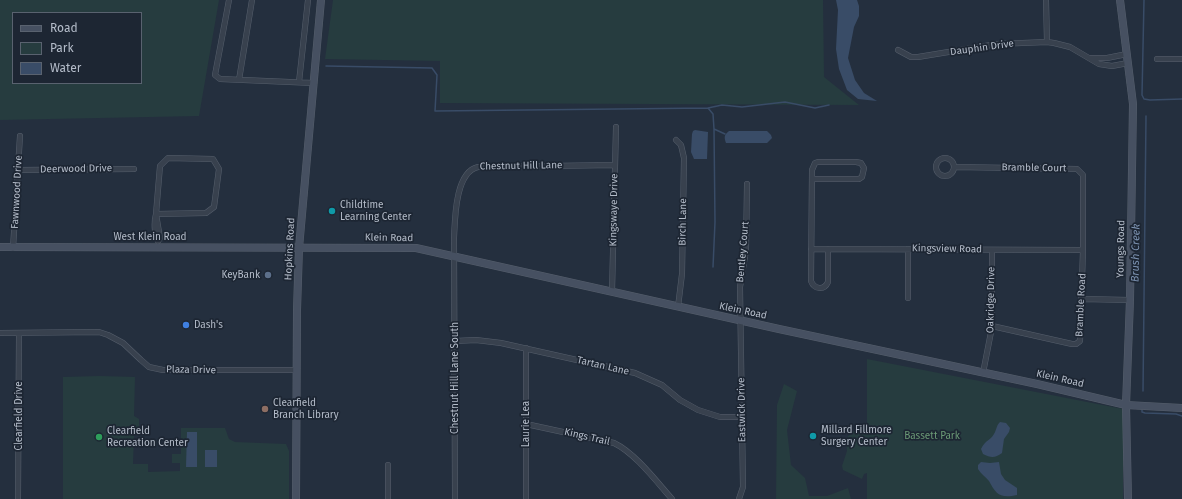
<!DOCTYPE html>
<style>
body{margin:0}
#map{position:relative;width:1182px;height:499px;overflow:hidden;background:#242f3e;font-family:"Fira Sans",sans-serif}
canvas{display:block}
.legend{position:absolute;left:12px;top:12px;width:130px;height:72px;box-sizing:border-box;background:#1d2633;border:1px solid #59626f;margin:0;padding:5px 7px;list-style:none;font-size:12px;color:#b4bcc9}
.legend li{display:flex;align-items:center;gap:8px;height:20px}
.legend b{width:20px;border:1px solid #59626f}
</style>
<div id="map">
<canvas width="1182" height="499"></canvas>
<ul class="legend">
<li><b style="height:5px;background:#465061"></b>Road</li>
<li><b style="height:11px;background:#263c3f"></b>Park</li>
<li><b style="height:11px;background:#394c67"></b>Water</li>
</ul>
</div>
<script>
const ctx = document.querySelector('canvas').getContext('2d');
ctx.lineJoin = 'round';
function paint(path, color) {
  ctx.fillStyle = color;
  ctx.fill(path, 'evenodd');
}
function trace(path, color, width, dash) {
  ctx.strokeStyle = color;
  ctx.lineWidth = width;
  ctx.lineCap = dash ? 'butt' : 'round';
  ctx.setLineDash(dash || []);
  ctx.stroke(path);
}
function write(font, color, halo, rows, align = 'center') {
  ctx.font = font + ' "Fira Sans",sans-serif';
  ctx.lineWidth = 3.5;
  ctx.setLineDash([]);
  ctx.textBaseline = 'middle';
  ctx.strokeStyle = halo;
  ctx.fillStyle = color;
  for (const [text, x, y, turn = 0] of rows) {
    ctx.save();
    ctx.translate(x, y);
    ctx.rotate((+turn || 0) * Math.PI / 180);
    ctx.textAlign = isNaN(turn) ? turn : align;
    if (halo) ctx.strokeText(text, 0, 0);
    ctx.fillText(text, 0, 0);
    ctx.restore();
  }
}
const green = new Path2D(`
 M0 0H219L199 116 0 120ZM13 13H141V83H13Z
 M333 0H823L824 77 859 105 440 103V61L325 59Z
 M867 359 1123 409V499H867V473L864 474 862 479 843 470 842 466 847 451 846 438 854 431 861 428 867 430Z
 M100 376 135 377 134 416 139 419V427L134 436 133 464H148V472L180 471V463H172V454H181V428H225L229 439 235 442 286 444 289 451V499H63V377Z
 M784 384 797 391 787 430 791 465 805 478 809 496H827L848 488 851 499H776L777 405Z`);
const water = new Path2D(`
 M836 0H857L859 6V16L854 27 848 58 855 80 864 93 877 101 858 99 847 90 839 69 836 49 838 10Z
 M695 130 708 132 707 159H694L691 152 692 134 693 131Z
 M729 131H767L771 135 772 138 767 143H726C724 137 724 135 729 131Z
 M1000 422 1006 423 1010 428 1009 432 1004 439 1002 453C995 458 991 458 983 454L981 449C986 439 990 441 994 434 997 429 996 426 1000 422Z
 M187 432H197V467H186Z
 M205 450H217V467H205Z
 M981 462 990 463 999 462 1001 474 1005 480 1017 488V495C1000 499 996 494 989 481 986 477 981 474 978 469V465Z`);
const stream = new Path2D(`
 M1144 0 1142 95 1144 99 1150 100 1182 99
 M326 66 432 68 437 75 435 111 708 108 713 114 714 129 715 222 713 267
 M708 108 722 105 742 107 785 102 815 108 829 105
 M714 129 725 134
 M1143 391 1146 116
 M1142 410V412L1145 413 1176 414 1182 416`);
const street = new Path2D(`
 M229 0 215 75 220 79 313 83
 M1046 0 1047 42
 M898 50 911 57H918L997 44 1047 42 1054 43 1070 47 1099 64 1112 66 1128 63
 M1091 58H1107L1127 54
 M1157 59H1182
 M239 80 252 0
 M299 82 308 0
 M676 140 681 145 684 158 682 274 678 307
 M936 167a9 9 0 1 1 18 0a9 9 0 1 1-18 0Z
 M955 167 1077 169 1083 175V250L1080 341 1076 344H1072L992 326
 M18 170 134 169
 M812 179H859L862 177 864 168 861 163 856 162H818L815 163 812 170 811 281C814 289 824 291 828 282V249
 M156 214 206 213 214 207 219 169 213 159 168 158 160 166 156 214C154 221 154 235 158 241L160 238 156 214
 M13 248 20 136
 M811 249 1083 250
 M908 249V298
 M612 292 616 127
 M1082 299 1130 300
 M0 333 99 332 108 335 123 343 141 360 149 367 163 370H297
 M455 341 476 340 501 343 635 373 662 385 680 400 698 410 720 417H742
 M983 373 992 327V250
 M526 424 614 443C635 453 656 481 672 499
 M388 465V499
 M18 499 19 333
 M455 499 454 238C455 219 455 172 478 167L615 165
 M526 499V348
 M739 499 743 487 740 287 746 250 747 184`);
const secondary = new Path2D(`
 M1120 0 1133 104 1130 300 1126 405 1128 499
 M0 247 416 248 779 329 1037 384 1126 405 1182 408
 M296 499 297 310 299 248 321 0`);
const markers = [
 [332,211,4,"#0f9aa8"],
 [268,275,4,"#5c6f8a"],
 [186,325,4,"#3f7fe0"],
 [265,409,4,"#8d6e63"],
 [813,436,4,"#0f9aa8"],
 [99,437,4,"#2e9e5b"]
];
const streetNames = [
 ["Dauphin Drive",982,48,-8],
 ["Chestnut Hill Lane",521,166,-1],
 ["Bramble Court",1034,168,1],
 ["Deerwood Drive",76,169,-1],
 ["Fawnwood Drive",17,192,-87],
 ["Kingswaye Drive",614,210,-89],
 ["Birch Lane",683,222,-89],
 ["West Klein Road",150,237],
 ["Klein Road",389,238,1],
 ["Hopkins Road",290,249,-87],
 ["Kingsview Road",947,249,1],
 ["Youngs Road",1121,249,-89],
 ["Bentley Court",743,252,-85],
 ["Oakridge Drive",991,300,-89],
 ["Bramble Road",1081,305,-87],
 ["Klein Road",743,311,12],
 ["Tartan Lane",603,366,13],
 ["Plaza Drive",191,370,1],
 ["Chestnut Hill Lane South",455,378,-90],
 ["Klein Road",1060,379,13],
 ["Eastwick Drive",742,410,-91],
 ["Clearfield Drive",19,416,-90],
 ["Laurie Lea",526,424,-90],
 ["Kings Trail",587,437,13]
];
const poiNames = [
 ["Childtime",340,205],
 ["Learning Center",340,217],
 ["KeyBank",260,275,"right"],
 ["Dash's",194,325],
 ["Clearfield",273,403],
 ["Branch Library",273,415],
 ["Millard Fillmore",821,430],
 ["Surgery Center",821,442],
 ["Clearfield",107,431],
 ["Recreation Center",107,443]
];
const parkNames = [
 ["Bassett Park",932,436]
];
const waterNames = [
 ["Brush Creek",1136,253,-89]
];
paint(green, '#263c3f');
paint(water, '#394c67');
trace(stream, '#394c67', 1.5);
trace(street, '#565f6c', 6);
trace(secondary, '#565f6c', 8);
trace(street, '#38414e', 5);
trace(secondary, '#465061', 7);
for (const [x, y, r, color] of markers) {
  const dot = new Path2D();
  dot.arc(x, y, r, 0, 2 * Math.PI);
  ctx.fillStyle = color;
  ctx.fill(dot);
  trace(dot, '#1d2633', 1.5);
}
write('10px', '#b4bcc9', '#1d2633', streetNames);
write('10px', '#b4bcc9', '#1d2633', poiNames, 'left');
write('10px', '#6b9a76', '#1d2633', parkNames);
write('italic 11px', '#7c92b1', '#1d2633', waterNames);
</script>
